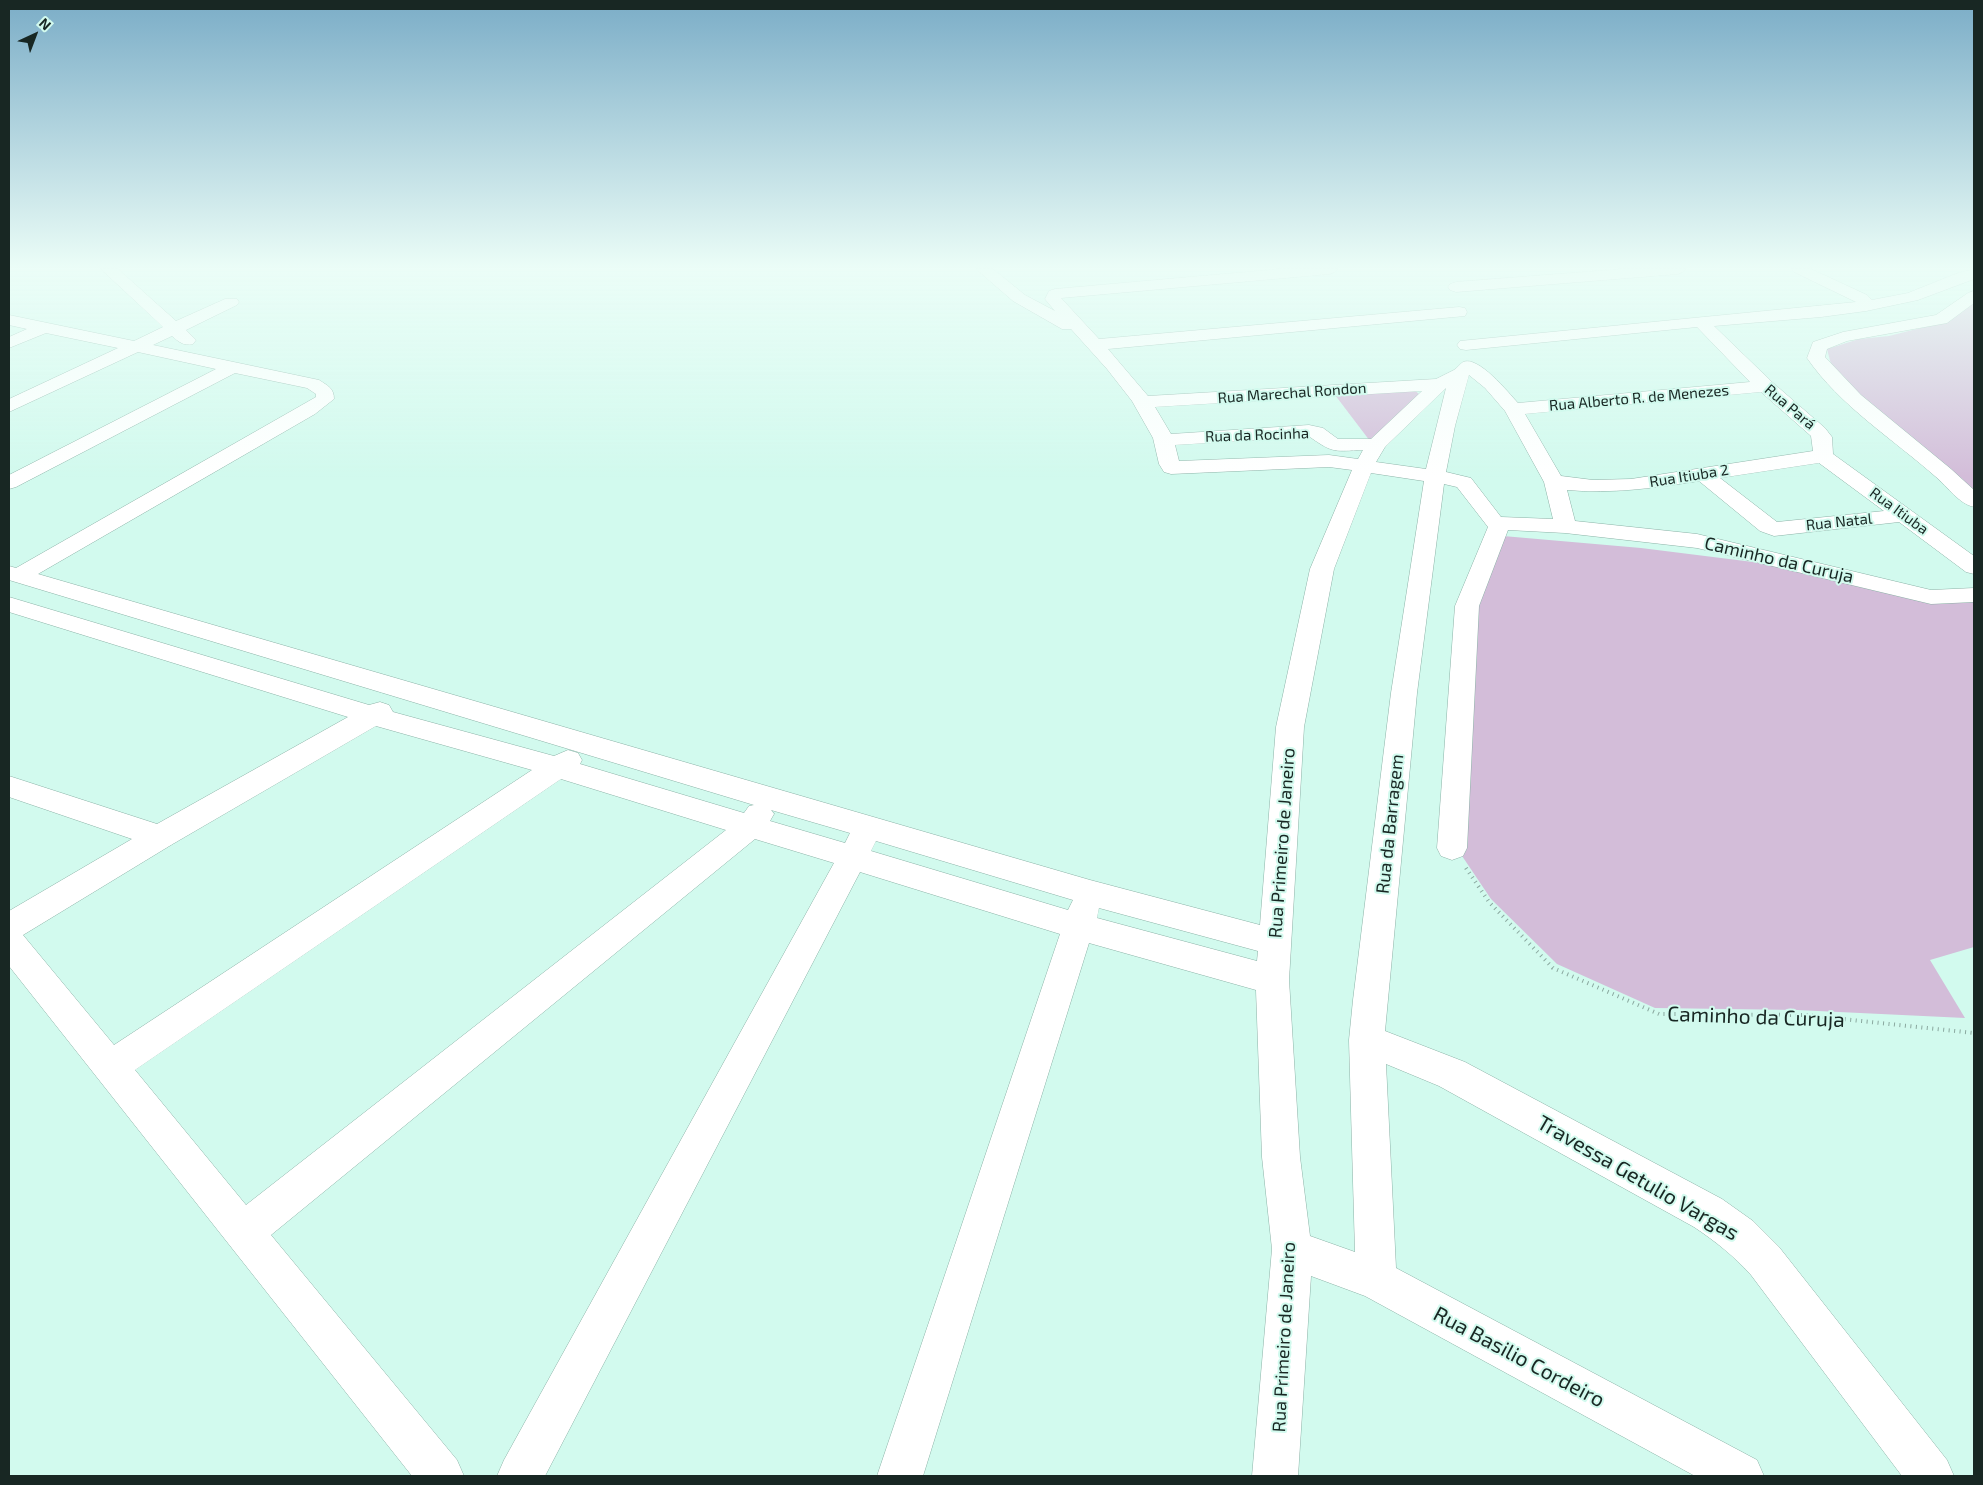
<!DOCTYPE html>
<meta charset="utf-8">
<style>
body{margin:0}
#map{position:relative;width:1983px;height:1485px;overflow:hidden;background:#d2faee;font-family:"Exo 2",sans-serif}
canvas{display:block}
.frame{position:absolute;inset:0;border:10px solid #182723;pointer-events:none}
.north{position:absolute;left:10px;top:10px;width:50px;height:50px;-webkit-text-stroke:4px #d2faee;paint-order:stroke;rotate:43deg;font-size:14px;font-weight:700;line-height:20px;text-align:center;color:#182723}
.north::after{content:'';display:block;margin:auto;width:18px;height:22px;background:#182723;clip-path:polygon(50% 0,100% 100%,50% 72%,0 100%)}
</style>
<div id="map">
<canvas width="1983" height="1485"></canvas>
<div class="frame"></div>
<div class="north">N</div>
</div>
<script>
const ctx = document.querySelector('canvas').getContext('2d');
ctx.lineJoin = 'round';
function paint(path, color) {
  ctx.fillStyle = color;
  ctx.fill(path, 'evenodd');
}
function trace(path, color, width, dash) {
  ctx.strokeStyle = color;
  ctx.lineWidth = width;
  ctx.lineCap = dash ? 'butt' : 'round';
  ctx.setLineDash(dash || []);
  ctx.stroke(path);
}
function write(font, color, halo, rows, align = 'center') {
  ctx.font = font + ' "Exo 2",sans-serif';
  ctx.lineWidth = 4;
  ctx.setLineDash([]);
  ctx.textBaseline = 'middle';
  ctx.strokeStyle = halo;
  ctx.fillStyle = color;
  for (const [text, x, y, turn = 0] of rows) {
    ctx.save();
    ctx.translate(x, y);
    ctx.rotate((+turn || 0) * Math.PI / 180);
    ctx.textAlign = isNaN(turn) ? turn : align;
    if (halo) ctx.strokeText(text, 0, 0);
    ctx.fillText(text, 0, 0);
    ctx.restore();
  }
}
const green = new Path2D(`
 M1974 300V495L1833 372 1827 349 1859 339 1889 336 1948 321Z
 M1413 389 1419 394 1373 445 1335 395Z
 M1503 536 1641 548 1761 563 1934 603 1974 601V947L1930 960 1965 1018 1797 1010 1655 1008 1557 964 1491 899 1458 850 1474 609Z`);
const path = new Path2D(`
 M1466 868 1489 902 1553 968 1659 1014 1805 1015 1974 1033`);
const minor = new Path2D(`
 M101 269H118L176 321 225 299H237L239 302 237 305 186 330 196 340 193 344C183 346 179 342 172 336L153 345 319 380C328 386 334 388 334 399L315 414 38 574 1090 880 1260 925 1276 727 1310 569 1352 470 1329 467 1171 474 1164 472 1159 464 1153 438 1132 401 1107 369 1071 329H1062L1013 301 976 269H993L1025 295 1055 311 1045 299 1049 291 1055 289 1280 269H1338L1335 272 1330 274 1061 298 1099 339 1459 307 1465 308 1467 312 1465 316 1108 349 1148 396 1436 379C1442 376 1448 373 1454 370 1457 368 1460 364 1463 362 1478 355 1508 392 1518 403L1750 382 1697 327 1466 350 1460 349 1457 345 1460 341 1856 302 1794 272 1791 269H1811L1867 295 1872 300 1908 293 1958 273 1974 269V279L1918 300 1866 311 1821 317 1714 326 1772 382 1825 428 1832 437 1833 454 1974 556V574L1966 572 1899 522 1774 536 1760 531 1699 481C1654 488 1612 494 1567 490L1575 521 1697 534 1931 590 1974 588V602L1931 604 1697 548 1565 533 1508 530 1479 606 1467 848 1463 856 1452 860 1441 856 1437 848 1455 606 1488 527 1457 487 1444 484 1417 693 1385 1031 1465 1062 1722 1199 1753 1221 1779 1247 1947 1460 1954 1476H1902L1751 1275C1734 1256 1715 1241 1694 1227L1439 1086 1386 1064 1396 1268 1757 1460 1764 1476H1695L1365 1296 1311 1276 1298 1476H1252L1272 1249 1262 1157 1256 990 1089 943 923 1476H877L1060 934 860 872 545 1476H497L504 1460 834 863 755 839 271 1235 457 1460 464 1476H412L9 966V911L132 839 9 797V776L157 824 348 717 9 612V597L369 705 380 702 389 705 393 712 554 756 568 750 578 753 582 760 580 764 744 813 749 806 754 805 9 580V566L16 568 316 397V394L307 388 235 373 16 487 9 489V475L216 369 138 352 9 412V399L118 348 46 333 9 348V337L27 329 9 325V315L134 341 163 327ZM1469 375 1485 388 1505 411 1544 482 1553 519 1501 517 1471 478 1446 472 1455 426ZM1446 388 1426 469 1376 462 1385 447ZM1422 391 1371 439H1338L1323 428 1309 425 1171 434 1155 407ZM1761 392 1811 436 1813 451 1631 479 1593 480 1561 476 1525 414ZM1310 437C1334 454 1335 451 1363 450L1358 459 1329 455 1179 461 1175 445ZM1819 463 1884 511 1777 522 1720 478ZM1371 473 1424 481 1391 693 1353 1000 1349 1040 1355 1252 1310 1236 1300 1157 1289 980 1304 727 1334 569ZM376 726 532 770 114 1045 23 935 171 845ZM561 779 726 830 246 1205 135 1070ZM771 810 850 833 845 843 770 821 774 814ZM876 841 1073 900 1068 910 871 851ZM1099 908 1258 951 1257 961 1097 918Z
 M1623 269H1686L1683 272 1678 274 1456 292 1450 290 1448 287 1450 284 1456 282Z
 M1974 291V303L1947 323 1847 341 1827 349 1825 357 1861 395 1951 469 1974 490V507C1959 504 1948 487 1936 477 1893 439 1840 406 1807 358L1813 342 1843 332 1936 315 1968 293Z`);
const farStreetnames = [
 ["Rua Marechal Rondon",1292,393,-4],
 ["Rua Alberto R. de Menezes",1639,398,-5],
 ["Rua Pará",1790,407,40],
 ["Rua da Rocinha",1257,435,-2],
 ["Rua Itiuba 2",1689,476,-9],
 ["Rua Itiuba",1899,511,36],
 ["Rua Natal",1839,522,-6]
];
const streetNames = [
 ["Caminho da Curuja",1779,560,13],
 ["Rua da Barragem",1390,824,-84],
 ["Rua Primeiro de Janeiro",1282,843,-86],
 ["Rua Primeiro de Janeiro",1284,1337,-87]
];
const nearStreetnames = [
 ["Caminho da Curuja",1756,1017,2],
 ["Travessa Getulio Vargas",1638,1178,30],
 ["Rua Basilio Cordeiro",1519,1357,28]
];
paint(green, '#d3bdd9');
trace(minor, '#8cb2a7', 1);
trace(path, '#8aa89f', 4, [1, 4.5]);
paint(minor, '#fff');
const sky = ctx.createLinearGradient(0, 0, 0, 477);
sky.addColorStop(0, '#7badc7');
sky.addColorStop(0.56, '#ebfdf7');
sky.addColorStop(1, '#ebfdf700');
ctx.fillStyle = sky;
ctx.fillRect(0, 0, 1983, 477);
write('15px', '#182723', '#d2faee', farStreetnames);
write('18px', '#182723', '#d2faee', streetNames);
write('21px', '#182723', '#d2faee', nearStreetnames);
</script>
